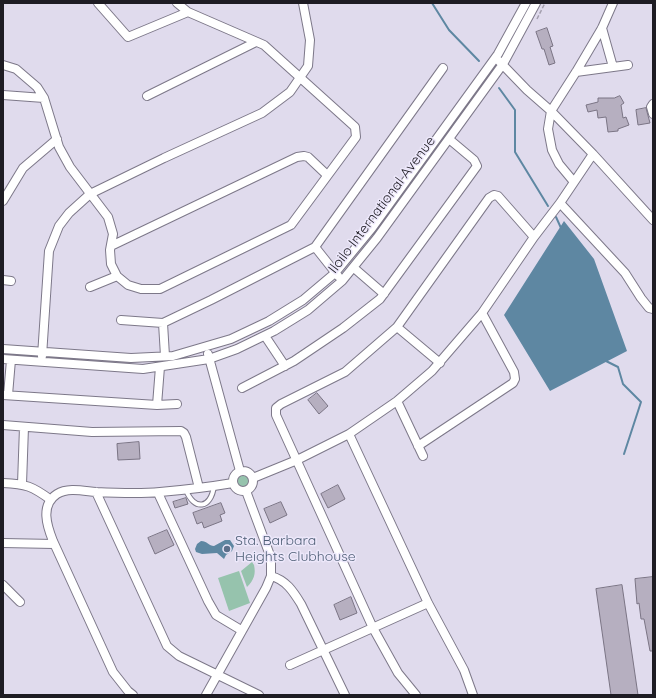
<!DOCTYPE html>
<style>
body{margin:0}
#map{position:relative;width:656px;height:698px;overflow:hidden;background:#e0dbed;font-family:Quicksand,sans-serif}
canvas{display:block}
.frame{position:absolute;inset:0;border:4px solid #1e1c23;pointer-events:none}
</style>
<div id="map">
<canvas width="656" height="698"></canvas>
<div class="frame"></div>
</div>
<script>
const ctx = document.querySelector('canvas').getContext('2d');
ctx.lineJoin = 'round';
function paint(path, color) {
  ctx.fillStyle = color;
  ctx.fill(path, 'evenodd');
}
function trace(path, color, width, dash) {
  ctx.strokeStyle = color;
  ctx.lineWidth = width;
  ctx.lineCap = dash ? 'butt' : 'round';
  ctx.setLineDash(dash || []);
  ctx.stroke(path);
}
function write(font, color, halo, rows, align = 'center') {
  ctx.font = font + ' Quicksand,sans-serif';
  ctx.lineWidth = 3;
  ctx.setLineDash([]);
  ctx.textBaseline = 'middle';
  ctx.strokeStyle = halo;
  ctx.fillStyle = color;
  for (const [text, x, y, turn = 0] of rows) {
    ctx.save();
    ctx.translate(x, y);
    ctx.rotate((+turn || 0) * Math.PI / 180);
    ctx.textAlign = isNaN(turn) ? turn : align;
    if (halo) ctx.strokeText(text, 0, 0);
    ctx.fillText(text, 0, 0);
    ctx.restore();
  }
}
const green = new Path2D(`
 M236 481a7 7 0 1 1 14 0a7 7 0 1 1-14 0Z
 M252 562 254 565C256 574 254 580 247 587L241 571Z
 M239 571 250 603 229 611 218 578Z`);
const water = new Path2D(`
 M564 221 594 259 627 351 550 391 504 315Z
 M225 540H230L234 546 232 551 226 555 224 559 217 553 202 554 196 552 195 549 197 544 201 541C207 541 209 546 214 546Z`);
const stream = new Path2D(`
 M432 3 449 30 479 61
 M499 88 515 110V152L548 206
 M556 217 561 228
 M606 361 618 367 623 384 641 402 624 454`);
const building = new Path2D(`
 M547 28 553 46 550 47 555 63 549 65 544 49H542L536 32Z
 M620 96 624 103 621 105 623 118 626 117 629 125 618 129V131L608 132 606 117 598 118 597 110 588 112 586 105 598 102V98H614Z
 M646 108 650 123 638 125 636 110Z
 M317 393 328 406 319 414 308 400Z
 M139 442 140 459 118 460 117 444Z
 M338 485 345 499 328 508 321 494Z
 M186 498 188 504 175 508 173 502Z
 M281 502 287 515 270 523 264 509Z
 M221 503 225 513 220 515 222 521 204 528 202 522 197 524 193 513Z
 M167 530 174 545 155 554 148 538Z
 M653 577V651H650L644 619H641L639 603 637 604 635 579Z
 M622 585 638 695H611L596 589Z
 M351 597 357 613 340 620 334 605Z`);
const path = new Path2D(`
 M537 19 545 3`);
const lane = new Path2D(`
 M186 490C194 511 211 509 214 486`);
const street = new Path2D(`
 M98 3 128 37 188 12
 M602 28 613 67
 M499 61 527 90 551 111 593 154 653 220
 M3 65 16 69 37 87 44 98
 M576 72 628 65
 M3 95 44 98 59 147 70 167 108 217 113 234 110 250 111 264 117 276 128 285 141 289H160L291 225 356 137 355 127 264 45 188 12 177 3
 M147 96 256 42
 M653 104 651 107 653 114
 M574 182 559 164 552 150 548 129 551 111 576 72 602 28 613 3
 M3 201 23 168 57 139
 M560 203 625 273 641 298 649 308 653 309
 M111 246 297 157 304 156 308 157 327 175
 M315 247 338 276
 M354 268 384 294
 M3 280 11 281
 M90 287 117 276
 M121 320 163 323 211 300 315 247 443 68
 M163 323 165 356
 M397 327 440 363
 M265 336 285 366
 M3 349 131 358 173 356 231 339 269 321 303 300 335 273 372 228 498 54 526 3
 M208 354 240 471
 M42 356 49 251 59 226 69 213 90 194 164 158 262 113 290 92 308 66 310 40 303 3
 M3 359 143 369 209 359 237 349 274 331 308 310 342 281 377 238 503 64 536 3
 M242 388 294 361 343 328 380 299 477 166 474 160 449 139
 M3 395 157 405 177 404
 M8 395 11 360
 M397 401 423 456
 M157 405 160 367
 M3 425 92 432 181 431 184 433 186 437 199 488
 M349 434 428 603 464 670 473 695
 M418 446 513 383 515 379 514 372 482 313
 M233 481a10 10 0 1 1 20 0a10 10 0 1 1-20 0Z
 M253 478 297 460 349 434 397 401 432 371 482 313 534 237 560 203 593 154
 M3 483C26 484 32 486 51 500
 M22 484 24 427
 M96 492 167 646 179 656 259 695
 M158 493 208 601 216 615 241 630
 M3 543 54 544
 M271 576C286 580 293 591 301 604L345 695
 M3 585 20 602
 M290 665 428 603
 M133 695 128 691 113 672 53 541C47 526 40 505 57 494 68 487 84 491 96 492 117 493 139 494 160 492 184 490 209 487 233 483
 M206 695 266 588 271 576V558L246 491
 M416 695 398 673 373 628 276 415V408L281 404 345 372 397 327 489 198 494 195 498 196 534 237`);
const markers = [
 [227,549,4,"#5c6f8a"]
];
const streetNames = [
 ["Iloilo International Avenue",382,205,-53]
];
const serviceNames = [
 ["Sta. Barbara",235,541],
 ["Heights Clubhouse",235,557]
];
paint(green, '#96c3ad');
paint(water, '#5e87a2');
trace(stream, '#5e87a2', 2);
paint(building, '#b6afc0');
trace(building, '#7a7484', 1);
trace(lane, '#7d7889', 6);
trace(street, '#7d7889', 10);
trace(path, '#a4a0af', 1.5, [4, 2]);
trace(lane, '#fff', 4);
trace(street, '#fff', 8);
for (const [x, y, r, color] of markers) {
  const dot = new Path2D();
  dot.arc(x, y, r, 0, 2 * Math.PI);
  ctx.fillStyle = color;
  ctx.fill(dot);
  trace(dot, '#ede8fb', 1.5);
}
write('14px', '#1e1c23', '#ede8fb', streetNames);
write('14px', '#4e5e75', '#ede8fb', serviceNames, 'left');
</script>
